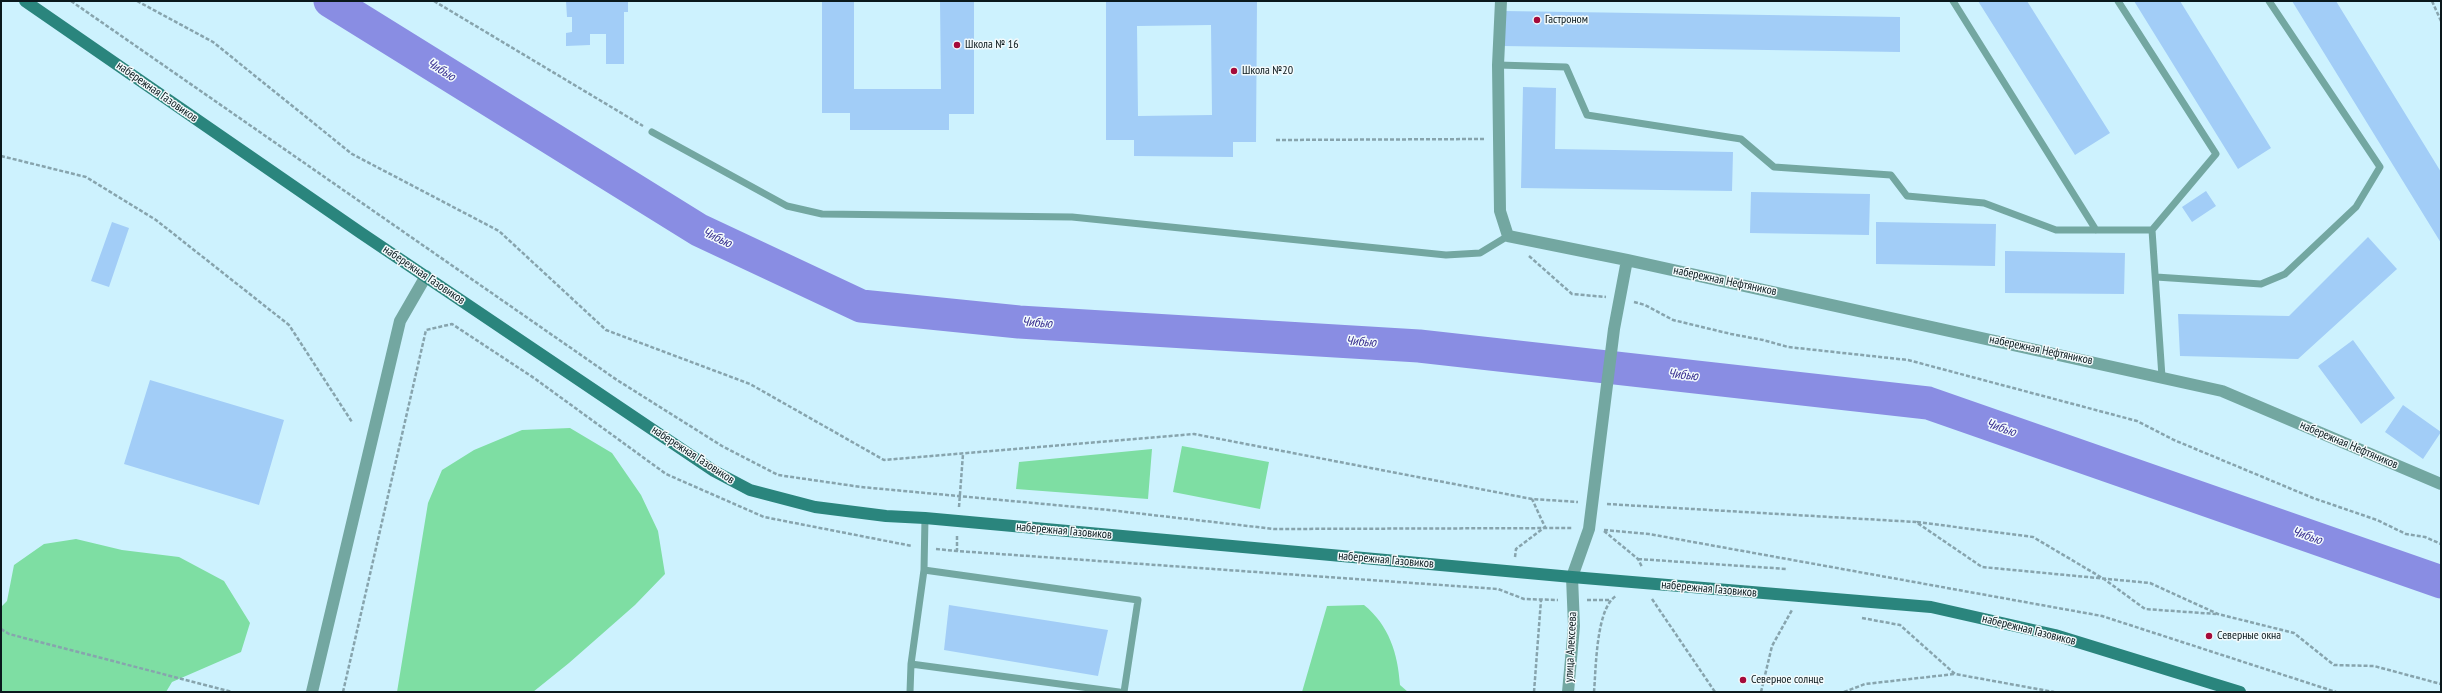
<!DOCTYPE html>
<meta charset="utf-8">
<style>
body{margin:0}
#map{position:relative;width:2442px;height:693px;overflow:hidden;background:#cdf2fe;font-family:"PT Sans Narrow",sans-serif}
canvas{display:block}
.frame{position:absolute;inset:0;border:2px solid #0a181c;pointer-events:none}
</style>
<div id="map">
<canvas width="2442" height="693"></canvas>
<div class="frame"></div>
</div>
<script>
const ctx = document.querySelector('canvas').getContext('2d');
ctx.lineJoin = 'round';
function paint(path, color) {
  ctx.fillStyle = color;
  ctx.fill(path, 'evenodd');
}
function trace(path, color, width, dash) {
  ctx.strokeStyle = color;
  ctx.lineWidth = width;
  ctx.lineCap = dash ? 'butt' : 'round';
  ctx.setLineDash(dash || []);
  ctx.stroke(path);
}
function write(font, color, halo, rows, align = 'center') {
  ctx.font = font + ' "PT Sans Narrow",sans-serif';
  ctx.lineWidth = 3;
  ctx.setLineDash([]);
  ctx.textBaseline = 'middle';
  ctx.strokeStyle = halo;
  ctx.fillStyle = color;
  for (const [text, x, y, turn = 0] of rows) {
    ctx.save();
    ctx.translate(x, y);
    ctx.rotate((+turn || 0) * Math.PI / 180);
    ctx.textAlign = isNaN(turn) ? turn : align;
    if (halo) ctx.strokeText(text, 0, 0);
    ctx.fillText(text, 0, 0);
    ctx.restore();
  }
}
const green = new Path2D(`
 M570 428 612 453 641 495 658 531 665 574 635 605 569 663 533 692H397L428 503 442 470 474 450 522 430Z
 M1182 446 1269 462 1260 509 1173 492Z
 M1152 449 1148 499 1016 489 1019 462Z
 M76 539 122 550 179 557 224 581 250 623 241 652 172 682 166 692H1V607L7 601 14 565 44 544Z
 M1364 605C1389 625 1398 654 1400 685L1408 692H1302L1327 606Z`);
const river = new Path2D(`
 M330 1 699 230 861 306 1019 322 1419 346 1928 403 2441 582`);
const building = new Path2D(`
 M566 1H628V12H624V64H606V34H590V45L566 46V33L572 32V17H567Z
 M822 1H854V89H941L940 1H974V114H949V130H850V113H822Z
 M1106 1H1257L1256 142H1233V157L1134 156V140H1106ZM1211 25 1212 115 1138 116 1137 26Z
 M1978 1H2027L2110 133 2075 155Z
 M2134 1H2180L2271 148 2238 169Z
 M2292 1H2336L2441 172V243Z
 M1504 11 1900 17V52L1503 46Z
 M1523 87 1556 88 1555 149 1733 152 1732 191 1521 188Z
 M2206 191 2216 206 2192 222 2182 207Z
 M1751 192 1870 194 1869 235 1750 233Z
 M112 222 129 228 109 287 91 281Z
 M1876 222 1996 224 1995 266 1876 264Z
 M2368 237 2397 269 2298 359 2180 356 2178 314 2289 316Z
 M2005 251 2125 253 2124 294 2005 293Z
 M2353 340 2395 398 2361 424 2318 366Z
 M150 380 284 420 259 505 124 464Z
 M2403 405 2441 432 2423 459 2385 432Z
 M949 605 1108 630 1098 676 944 650Z`);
const path = new Path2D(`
 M71 1 617 380 722 446 778 475 861 487 1109 510 1274 529 1573 528
 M137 1 213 42 352 154 499 231 606 330 750 384 884 460 1194 434 1532 499 1578 502
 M434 1 643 126
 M2432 1 2441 21
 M1276 140 1485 139
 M1 156 86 177 156 220 289 325 352 422
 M1529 256 1572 294 1606 297
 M1634 302 1645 305 1673 320 1731 334 1763 340 1788 347 1908 360 2137 421 2174 440 2313 498 2377 520 2406 534 2425 537 2441 544
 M1607 504 1916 522 1982 567 2150 583 2218 614 2294 633 2334 665 2374 666 2441 684
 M959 507 963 454
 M1917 522 2033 537 2104 579 2145 609 2216 614
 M1604 530 1649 534 2102 616 2336 692
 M1604 531 1638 559 1642 567
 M957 536V551L1498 589 1524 599 1558 600
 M936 549 957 551
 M1515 557 1516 549 1545 527 1532 499
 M1638 559 1787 569
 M1652 599 1715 692
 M1587 600H1611
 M1862 618 1900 625 1955 674 2054 692
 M1 629 9 634 232 692
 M343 692 426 330 452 324 534 378 666 474 764 517 912 546
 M1534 692 1541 600
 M1594 692C1596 669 1596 608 1616 596
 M1761 692 1772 646 1792 610
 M1844 692 1865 684 1955 674`);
const lane = new Path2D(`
 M1953 1 2096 230
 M2118 1 2216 154 2152 230
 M1498 65 1566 67 1587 115 1741 139 1774 167 1891 175 1907 196 1984 203 2056 230H2152L2162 377
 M652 132 787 206 822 214 1072 217 1446 255 1480 253 1508 236
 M2156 277 2261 284 2285 274 2356 207 2380 167 2269 1
 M925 518 924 570 911 664 1119 692
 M924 570 1138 600 1124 692
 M910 692 911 664`);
const street = new Path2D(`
 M1501 1 1498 65 1500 211 1508 236 1627 260 2222 391 2441 484
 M312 692 400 321 426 276
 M1568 692 1574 626 1572 577 1589 529 1614 329 1627 260`);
const secondary = new Path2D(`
 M25 1 361 233 714 471 750 490 815 507 886 516 925 518 1572 577 1931 607 2055 635 2240 692`);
const markers = [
 [1537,20,4,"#a50a3a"],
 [957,45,4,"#a50a3a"],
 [1234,71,4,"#a50a3a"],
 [2209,636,4,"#a50a3a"],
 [1743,680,4,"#a50a3a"]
];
const poiNames = [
 ["Гастроном",1545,20],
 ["Школа № 16",965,45],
 ["Школа №20",1242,71],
 ["Северные окна",2217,636],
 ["Северное солнце",1751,680]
];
const streetNames = [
 ["набережная Газовиков",157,92,35],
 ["набережная Газовиков",424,275,34],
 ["набережная Нефтяников",1725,281,12],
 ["набережная Нефтяников",2041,350,12],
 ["набережная Нефтяников",2349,445,23],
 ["набережная Газовиков",693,455,33],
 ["набережная Газовиков",1064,531,5],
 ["набережная Газовиков",1386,560,5],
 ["набережная Газовиков",1709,589,5],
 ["набережная Газовиков",2029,630,14],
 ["улица Алексеева",1571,647,-87]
];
const waterNames = [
 ["Чибью",441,70,32],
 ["Чибью",717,238,25],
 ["Чибью",1037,323,4],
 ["Чибью",1361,342,4],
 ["Чибью",1683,375,6],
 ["Чибью",2001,428,19],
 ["Чибью",2307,536,19]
];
paint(green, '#7edea3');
trace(river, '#898de3', 33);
paint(building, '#a2cdf7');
trace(path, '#87a4ad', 2.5, [4, 2]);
trace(lane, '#73a7a1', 7);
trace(street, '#73a7a1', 12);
trace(secondary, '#2a857d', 12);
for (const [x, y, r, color] of markers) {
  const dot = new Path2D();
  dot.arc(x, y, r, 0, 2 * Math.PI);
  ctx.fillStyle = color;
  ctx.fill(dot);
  trace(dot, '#f2fafc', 1.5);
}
write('12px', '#0a181c', '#f2fafc', poiNames, 'left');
write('12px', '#0a181c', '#f2fafc', streetNames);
write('italic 13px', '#382f91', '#f2fafc', waterNames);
</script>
